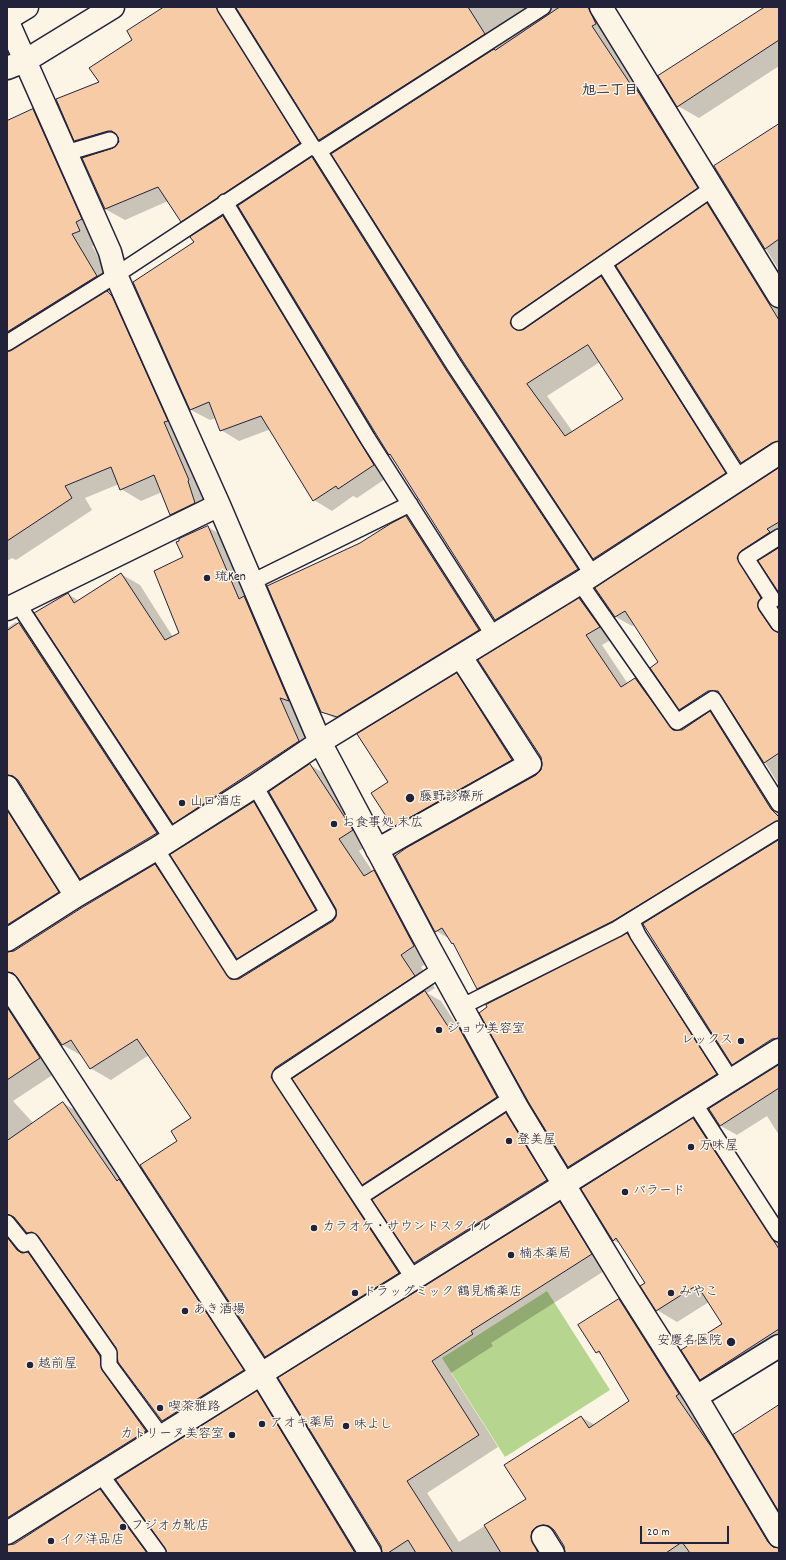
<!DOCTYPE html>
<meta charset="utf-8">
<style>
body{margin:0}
#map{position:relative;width:786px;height:1560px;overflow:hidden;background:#fcf5e5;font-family:Dekko,sans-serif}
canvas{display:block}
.frame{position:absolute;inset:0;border:8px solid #22223b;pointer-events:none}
.scale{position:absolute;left:640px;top:1526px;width:89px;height:18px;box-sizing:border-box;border:2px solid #22223b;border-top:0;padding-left:5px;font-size:12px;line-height:14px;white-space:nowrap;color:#22223b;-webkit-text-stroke:3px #fcf5e5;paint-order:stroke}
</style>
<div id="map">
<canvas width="786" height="1560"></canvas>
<div class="frame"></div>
<div class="scale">20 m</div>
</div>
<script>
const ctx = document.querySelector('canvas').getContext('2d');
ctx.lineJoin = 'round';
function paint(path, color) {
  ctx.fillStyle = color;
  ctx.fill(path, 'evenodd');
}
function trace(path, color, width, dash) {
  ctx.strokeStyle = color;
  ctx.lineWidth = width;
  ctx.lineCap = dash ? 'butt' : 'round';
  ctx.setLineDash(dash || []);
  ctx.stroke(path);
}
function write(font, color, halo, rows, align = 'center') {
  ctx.font = font + ' Dekko,"Klee One",sans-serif';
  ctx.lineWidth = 3;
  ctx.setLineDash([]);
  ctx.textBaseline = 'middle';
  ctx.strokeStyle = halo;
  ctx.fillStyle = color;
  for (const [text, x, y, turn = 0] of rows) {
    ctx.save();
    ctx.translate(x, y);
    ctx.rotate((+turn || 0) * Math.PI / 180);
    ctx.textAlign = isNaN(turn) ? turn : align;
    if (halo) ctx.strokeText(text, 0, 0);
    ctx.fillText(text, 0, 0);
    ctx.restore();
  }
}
const green = new Path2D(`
 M547 1291 610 1390 505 1457 442 1358Z`);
const shadow = new Path2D(`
 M164 7H225L318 155 313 159 330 169 596 580 514 630 495 620 393 456 389 454 239 207 223 217 241 227 391 475 357 498 353 496 332 511 314 500 271 429 239 441 221 430 216 418 210 420 191 410 134 282 195 242 200 232 181 221 168 201 125 220 105 209 113 149 118 145 95 152 75 140 100 82 134 40 128 31Z
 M251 7H599L718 200 710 206 724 214 779 304V459L758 472 741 462 619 268 604 279 622 289 746 485 615 571 594 559 462 360 339 150 320 139 241 13ZM600 362 624 399 573 432 547 396Z
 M767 7H779V66L699 118 678 106Z
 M33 110 53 122 100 243 92 246 117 288 109 293 128 304 215 515 192 526 171 514 162 492 141 501 121 489 119 484 85 498 92 510 16 560 12 558 7 561V122Z
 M779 125V270L715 167Z
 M779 469V591L759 560 754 564 755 573 777 608 773 616 779 625V785L726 700 697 719 680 709 660 662 635 625 632 626 616 617 596 589Z
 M406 517 422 526 494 639 338 720 321 711 360 544Z
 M208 527 226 538 317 752 192 833 173 823 68 594 79 601 121 574 140 585 173 637 181 633 184 558 180 539Z
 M579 599 596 609 616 637 602 645 628 684 635 679 652 688 682 730 710 713 727 722 779 805V838L630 930 495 998 478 988 456 945 450 939 436 931 537 776 542 771Z
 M16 622 40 636 177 845 101 890 81 878 23 787 21 788 16 793 79 904 16 946 15 951 155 865 176 877 241 979 256 969 238 958 254 803 276 816 335 919 337 918V908L310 765 330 777 372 842 359 851 373 872 394 883 434 958 421 967 435 988 427 993 441 1001 458 1027 474 1037 513 1106 379 1193 363 1184 295 1081 292 1084 419 1285 286 1368 266 1356 178 1141 193 1118 149 1055 111 1080 90 1068 82 1056 63 1045 23 984 21 985 60 1070 13 1101 34 1124 63 1103 83 1115 264 1382 183 1433 162 1421 117 1348 44 1242 27 1232 23 1227 19 1232 20 1241 32 1256 48 1265 166 1443 17 1539 15 1544 100 1491 121 1502 158 1553H7V628ZM464 1039H466L500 1101 499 1102Z
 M457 674 474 684 529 770 410 836 393 826 390 782Z
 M779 841V1055L749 1074 733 1064Z
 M627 934 639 941 728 1081 580 1173 569 1166Z
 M779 1066V1135L767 1116 737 1135 721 1126Z
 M506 1114 515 1119 556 1186 425 1268 415 1263 374 1200Z
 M693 1120 714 1131 779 1232V1354L721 1391 701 1379 723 1324 709 1302 677 1322 657 1310 646 1283 622 1245 613 1240Z
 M560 1203 580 1215 612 1266 491 1343 493 1346 451 1373 498 1447 427 1493 459 1542 528 1499 581 1417 595 1425 631 1401 603 1356 596 1352 619 1300 640 1312 779 1540V1553H566L565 1546 558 1537 552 1543V1553H383L382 1546 280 1378Z
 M257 1393 278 1404 368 1553H167L166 1547Z`);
const building = new Path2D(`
 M164 7H216L300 143 181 222 158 187 105 209 82 158 113 148 119 142 118 137 112 131H108L74 141 56 99 99 82 89 68 132 40 127 31Z
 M236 7H468L485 34 319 140Z
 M560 7H588L596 24 592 26 635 91 637 90 698 188 514 315 510 323 516 330 524 329 601 276 726 473 593 559 462 360 331 154 494 49 495 50ZM588 345 623 399 565 436 527 384Z
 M765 7H779V40L677 107 658 76Z
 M33 109 82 219 76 222 80 231 72 234 97 276 7 332V121Z
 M779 124V239L765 249 714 166Z
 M312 157 446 370 578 569 495 620 390 454 389 455 376 434 238 206Z
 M707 203 779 320V441L772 443 741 463 616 266Z
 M223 216 374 465 338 489 336 486 313 501 261 416 220 431 209 402 190 410 133 282 194 242 190 237Z
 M107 291 112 296 168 421 164 422 189 480 188 481 195 503 170 515 154 475 120 490 111 467 65 486 72 498 7 541V352Z
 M779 468V522L767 529 770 532 741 551 737 558 761 598 758 602 759 610 772 629 779 633V753L764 763 718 691H708L679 710 650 668 658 662 625 611 615 617 595 588Z
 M406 516 479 630 337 717 321 712 267 586 360 543 390 524Z
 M208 526 239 599 244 596 289 701 280 698 299 741 173 824 34 613 68 593 74 603 121 573 165 640 179 633 154 571 183 557 176 542 179 541V539Z
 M779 548V593L758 561Z
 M579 598 600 627 586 635 621 687 635 678 673 730H682L710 711 771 809 779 817V820L613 921 477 989 453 943 452 944 442 928 435 932 395 856 406 848 536 775 541 770 542 764 541 757 478 660Z
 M19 623 157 833 80 879 18 780 13 776 7 775V631Z
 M457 673 512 760 393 827 371 793 388 782 357 734Z
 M310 764 353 830 339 839 364 876 374 870 414 946 401 955 415 976 275 1068 271 1077 399 1273 265 1357 140 1165 177 1141 171 1131 191 1118 137 1039 90 1069 71 1040 62 1045 17 977 13 973 7 972V952L14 951 83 907 155 864 230 979H239L333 921 336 917V909L269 792Z
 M254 802 316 910 237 959 170 855Z
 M7 810 59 892 7 925Z
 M779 840V1038L772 1039 732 1065 643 924Z
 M627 933 717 1074 568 1167 529 1103 479 1013 487 1007 486 1005Z
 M425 991 451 1031 458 1026 497 1097 362 1185 292 1079Z
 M7 1007 40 1058 7 1080Z
 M779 1065V1088L720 1126 709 1109Z
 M63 1102 117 1181 119 1179 244 1370 162 1421 118 1362 116 1348 38 1236 32 1232 27 1233 14 1217 7 1214V1141Z
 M506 1113 547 1180 414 1263 372 1200Z
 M693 1118 779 1249V1329L700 1380 681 1350 722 1324 697 1285 656 1311 640 1286 645 1283 616 1238 613 1241 581 1189Z
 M560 1202 592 1254 471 1331 473 1334 432 1361 479 1435 407 1481 453 1553H416L408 1540 388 1553H382L381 1546 278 1378Z
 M7 1237 17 1250 22 1253 28 1252 100 1356 102 1370 146 1431 7 1518Z
 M619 1299 679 1394 676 1396 712 1448 768 1542 773 1547 779 1548V1553H690L682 1542 666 1553H565L564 1546 554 1530 549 1526 543 1525 536 1527 532 1531 531 1537 538 1553H501L484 1525 526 1499 504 1465 581 1416 589 1428 629 1401 599 1351 596 1353 578 1325Z
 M257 1391 355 1553H167L165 1548 116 1480Z
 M779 1405V1512L733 1435Z
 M100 1489 147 1553H7V1545L14 1544Z`);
const lane = new Path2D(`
 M225 7 312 146 319 151 454 365 593 575
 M319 151 543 7
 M66 153 110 140
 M225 202 368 439 494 636
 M604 264 740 479
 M519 322 713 188
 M7 343 116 275 312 146
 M779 537 746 558 773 600 766 605 779 624
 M252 582 410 504
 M580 583 677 722 713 699 779 804
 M18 604 172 839
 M156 849 234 971 328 913 255 786
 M631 920 638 935 731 1080
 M461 1007 617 929 779 829
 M694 1103 779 1234
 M360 1197 512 1098
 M7 1223 24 1244 31 1241 109 1353V1365L162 1437
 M414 1279 280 1076 441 969
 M101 1475 158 1553`);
const street = new Path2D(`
 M601 7 779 296
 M7 20 110 252 116 275 219 505 320 742 430 949 518 1109 625 1285 696 1397 779 1536
 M7 609 219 505
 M7 787 76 896
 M377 850 530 764 461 657
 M7 940 76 896 156 849 255 786 320 742 580 583 779 453
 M7 984 261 1374 370 1553
 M696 1397 779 1346
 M7 1533 779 1050
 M543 1537 553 1553`);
const secondary = new Path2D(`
 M7 19 27 7
 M7 68 25 61 113 7`);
const markers = [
 [207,578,4,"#22223b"],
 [410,798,5,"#22223b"],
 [182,803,4,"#22223b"],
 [334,824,4,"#22223b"],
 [439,1030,4,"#22223b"],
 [741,1041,4,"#22223b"],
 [509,1141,4,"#22223b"],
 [691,1147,4,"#22223b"],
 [625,1192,4,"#22223b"],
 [314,1228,4,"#22223b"],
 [511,1255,4,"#22223b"],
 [355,1293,4,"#22223b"],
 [671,1293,4,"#22223b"],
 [185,1311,4,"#22223b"],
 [731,1342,5,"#22223b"],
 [30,1365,4,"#22223b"],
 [160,1408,4,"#22223b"],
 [262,1424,4,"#22223b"],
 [346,1426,4,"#22223b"],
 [232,1435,4,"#22223b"],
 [123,1527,4,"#22223b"],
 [51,1541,4,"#22223b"]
];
const poiNames = [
 ["琉Ken",215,578],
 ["藤野診療所",419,798],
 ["山口酒店",190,803],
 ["お食事処 末広",342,824],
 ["ジョウ美容室",447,1030],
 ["レックス",733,1041,"right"],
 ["登美屋",517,1141],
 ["万味屋",699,1147],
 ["バラード",633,1192],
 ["カラオケ・サウンドスタイル",322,1228],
 ["楠本薬局",519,1255],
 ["ドラッグミック 鶴見橋薬店",363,1293],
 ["みやこ",679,1293],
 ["あき酒場",193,1311],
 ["安慶名医院",722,1342,"right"],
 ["越前屋",38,1365],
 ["喫茶雅路",168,1408],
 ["アオキ薬局",270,1424],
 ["味よし",354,1426],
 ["カトリーヌ美容室",224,1435,"right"],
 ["フジオカ靴店",131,1527],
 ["イク洋品店",59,1541]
];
const neighbourhoodNames = [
 ["旭二丁目",610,92]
];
paint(green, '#b6d58e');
paint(shadow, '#0003');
paint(building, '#f8cba7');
trace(building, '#22223b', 1);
trace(lane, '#22223b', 18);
trace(street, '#22223b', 25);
trace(secondary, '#22223b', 25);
trace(lane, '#fcf5e5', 15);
trace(street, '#fcf5e5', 22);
trace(secondary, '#fcf5e5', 22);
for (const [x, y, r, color] of markers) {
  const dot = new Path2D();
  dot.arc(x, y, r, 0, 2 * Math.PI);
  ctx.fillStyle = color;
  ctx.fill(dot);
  trace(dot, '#fcf5e5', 1.5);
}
write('13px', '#22223b', '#fcf5e5', poiNames, 'left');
write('bold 14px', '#22223b', '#fcf5e5', neighbourhoodNames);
</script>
